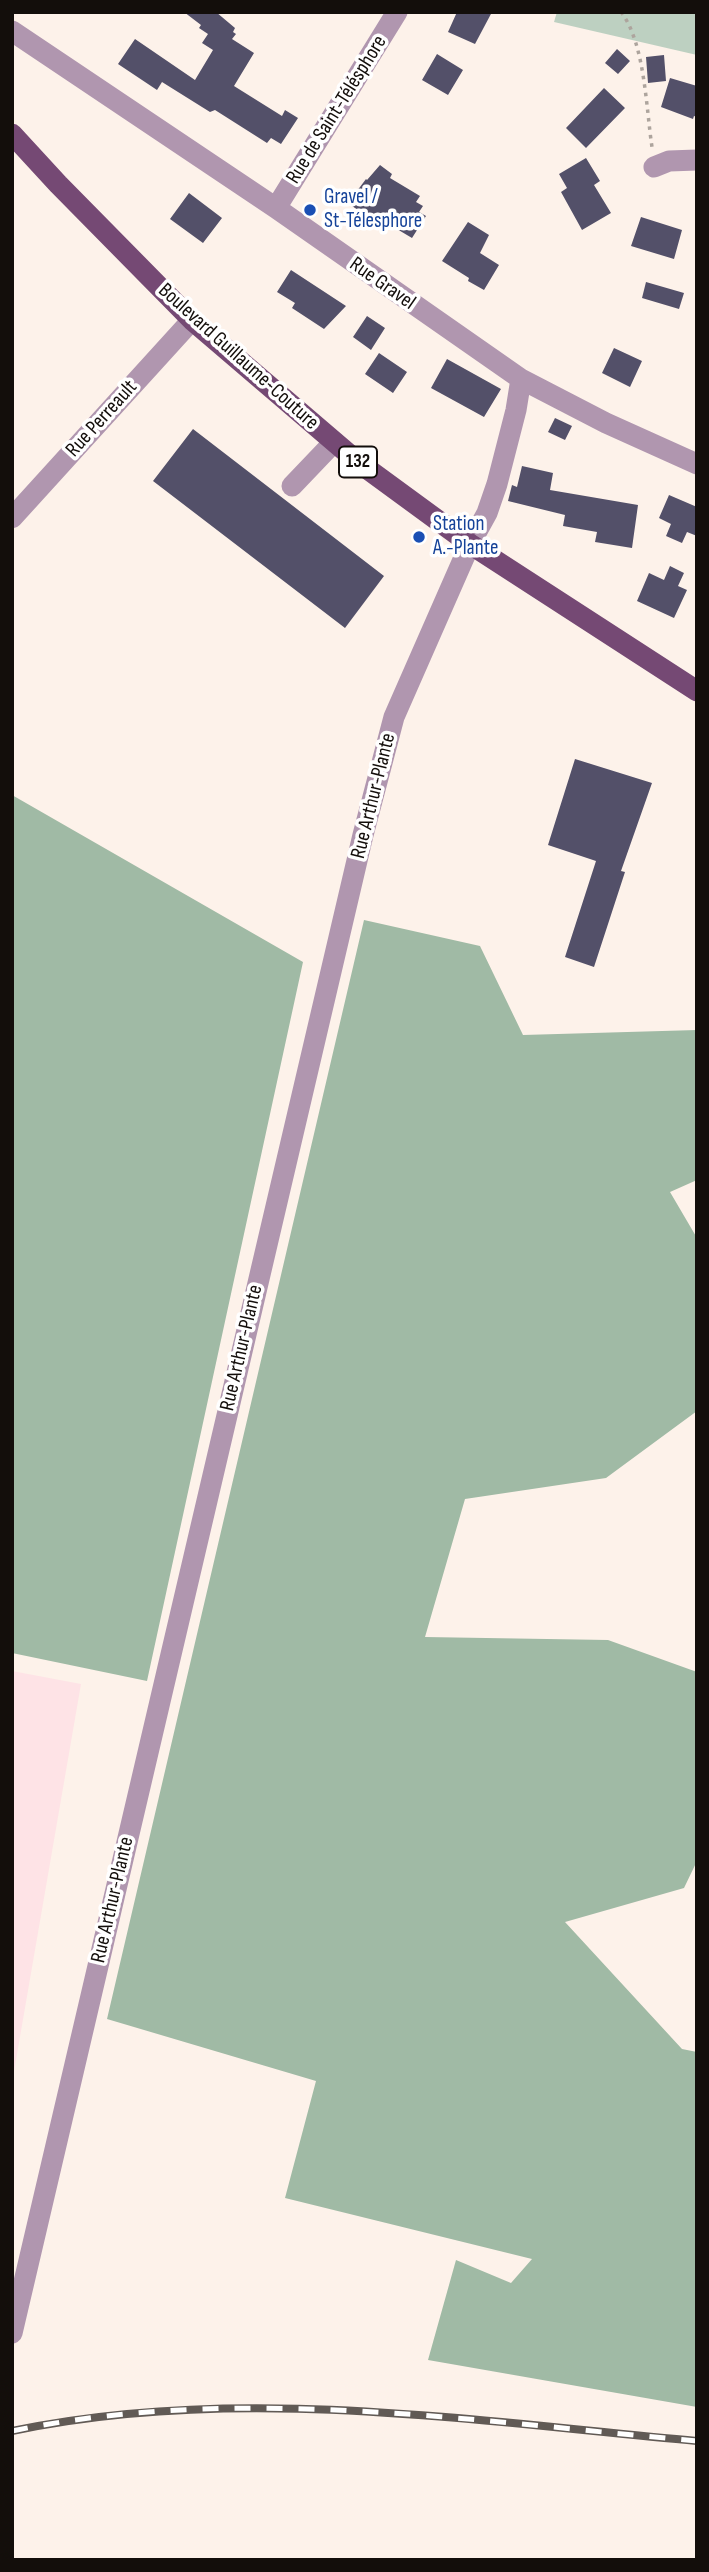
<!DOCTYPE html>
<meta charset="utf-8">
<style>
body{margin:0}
#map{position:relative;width:709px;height:2572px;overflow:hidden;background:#fdf2ea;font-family:"Sofia Sans Condensed",sans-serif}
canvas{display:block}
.frame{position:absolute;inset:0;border:14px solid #130e0b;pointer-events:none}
</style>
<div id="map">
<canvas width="709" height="2572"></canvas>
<div class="frame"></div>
</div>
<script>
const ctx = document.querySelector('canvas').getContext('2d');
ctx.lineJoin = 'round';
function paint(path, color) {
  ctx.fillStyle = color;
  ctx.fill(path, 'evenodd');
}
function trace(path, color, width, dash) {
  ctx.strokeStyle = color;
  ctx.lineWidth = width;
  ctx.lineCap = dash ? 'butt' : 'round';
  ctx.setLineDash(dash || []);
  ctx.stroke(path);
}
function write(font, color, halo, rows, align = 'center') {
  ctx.font = font + ' "Sofia Sans Condensed",sans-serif';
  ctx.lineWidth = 7;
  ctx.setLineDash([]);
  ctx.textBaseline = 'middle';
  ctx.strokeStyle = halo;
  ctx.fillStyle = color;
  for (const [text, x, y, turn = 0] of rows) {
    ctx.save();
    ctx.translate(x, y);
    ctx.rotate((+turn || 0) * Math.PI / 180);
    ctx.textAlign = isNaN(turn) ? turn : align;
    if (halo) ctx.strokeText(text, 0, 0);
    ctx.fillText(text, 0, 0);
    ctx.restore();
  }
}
const industrial = new Path2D(`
 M12 1671 81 1684 12 2083Z`);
const green = new Path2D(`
 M557 12H697V55L554 22Z`);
const forest = new Path2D(`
 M12 795 303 962 147 1681 12 1653Z
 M364 920 480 946 523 1035 697 1030V1180L670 1192 697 1238V1411L606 1478 465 1499 425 1637 608 1640 697 1672V1861L684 1888 565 1922 682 2049 697 2052V2407L428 2360 456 2260 511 2283 532 2259 285 2198 316 2081 107 2019Z`);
const building = new Path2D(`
 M184 12H216L235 28 233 32 236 34 232 39 254 53 234 86 282 116 285 110 298 118 281 144 271 138 267 143 215 110 210 112 162 82 157 90 118 64 135 39 195 80 213 50 202 43 208 34 199 28 201 25Z
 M457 12H492L475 44 448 32Z
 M617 49 630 61 618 74 605 63Z
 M437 54 463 70 448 95 422 80Z
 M664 55 666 81 648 83 646 57Z
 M670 78 697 86V117L694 116 693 119 661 107Z
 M604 88 625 108 586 148 566 128Z
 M586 158 600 181 594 185 611 213 582 230 561 192 567 188 559 174Z
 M380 165 392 174 390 178 420 196 416 202 423 206 419 212 426 216 412 238 375 216 369 218 348 203 366 179 367 180Z
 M189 193 222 218 203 243 170 219Z
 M641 217 682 230 674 259 631 246Z
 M468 222 489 235 480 253 499 265 484 290 468 281 469 278 442 261Z
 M291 270 346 306 324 329 292 308 295 303 277 292Z
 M646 282 684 293 679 309 642 298Z
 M367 316 385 328 371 350 353 337Z
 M614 348 642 361 630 387 602 373Z
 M379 353 407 372 393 393 365 374Z
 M447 359 501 389 484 417 431 388Z
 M555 418 572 426 565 440 548 432Z
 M193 429 384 576 345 628 153 481Z
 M522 466 553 473 550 490 638 505 632 548 595 542 597 532 563 526 565 515 508 501 512 485 517 487Z
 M669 495 697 507V536L687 532 682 543 666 536 671 524 659 518Z
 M670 566 684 573 678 586 687 590 674 618 637 601 649 573 664 580Z
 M575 759 652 783 621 871 625 872 594 967 565 957 596 861 548 845Z`);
const path = new Path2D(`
 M621 12C645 43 646 108 652 147`);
const minor = new Path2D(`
 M12 31 276 208 521 379 606 423 697 464
 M654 167 669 161 697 160
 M276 208 397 12
 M292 486 334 442
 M12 518 192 320
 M12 2333 363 835 394 717 470 544 487 513 497 484 516 410 521 379`);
const major = new Path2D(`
 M12 134 58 184 192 320 358 462 470 544 697 691`);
const rail = new Path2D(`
 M12 2431C237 2384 471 2421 697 2441`);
const markers = [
 [310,210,7,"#1a4fb4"],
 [419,537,7,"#1a4fb4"]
];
const shields = [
 [358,462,38]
];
const shieldNames = [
 ["132",358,462]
];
const streetNames = [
 ["Rue de Saint-Télésphore",337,110,-58],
 ["Rue Gravel",382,284,35],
 ["Boulevard Guillaume-Couture",238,357,42],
 ["Rue Perreault",102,419,-48],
 ["Rue Arthur-Plante",374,796,-76],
 ["Rue Arthur-Plante",242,1348,-77],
 ["Rue Arthur-Plante",113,1900,-77]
];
const transitNames = [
 ["Gravel /",324,198],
 ["St-Télesphore",324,222],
 ["Station",433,525],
 ["A.-Plante",433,549]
];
paint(industrial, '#fee3e6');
paint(green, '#bdd0c1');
paint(forest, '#a0baa5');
paint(building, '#535069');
trace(path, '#ada49d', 3.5, [3.5, 5]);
trace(minor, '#b096af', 21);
trace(major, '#754974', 21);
trace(rail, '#615a55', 8);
trace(rail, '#fff', 5, [16]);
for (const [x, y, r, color] of markers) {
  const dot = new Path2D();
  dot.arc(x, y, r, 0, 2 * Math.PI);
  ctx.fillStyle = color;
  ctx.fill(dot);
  trace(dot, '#fff', 2.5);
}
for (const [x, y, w] of shields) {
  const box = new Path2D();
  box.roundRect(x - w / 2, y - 15.5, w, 31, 5);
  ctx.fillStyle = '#fff';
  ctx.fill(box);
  trace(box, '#130e0b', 2);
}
write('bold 19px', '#130e0b', null, shieldNames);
write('21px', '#130e0b', '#fff', streetNames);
write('21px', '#164399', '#fff', transitNames, 'left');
</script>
